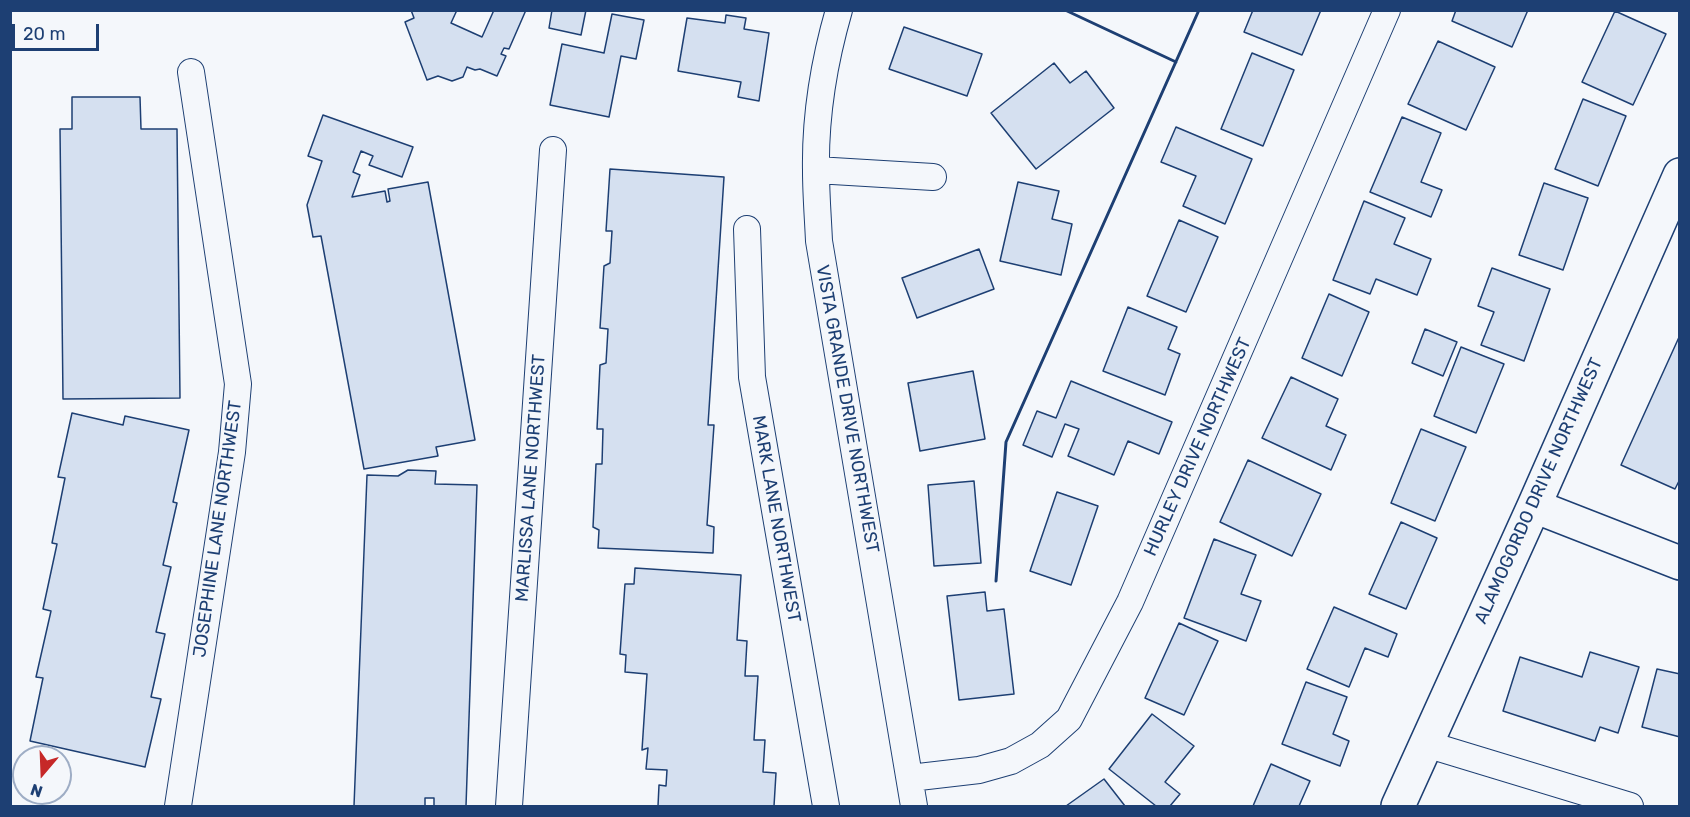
<!DOCTYPE html>
<style>
body{margin:0}
#map{position:relative;width:1690px;height:817px;overflow:hidden;background:#f4f7fb;font-family:Rubik,sans-serif}
canvas{display:block}
.frame{position:absolute;inset:0;border:12px solid #1d3f73;pointer-events:none}
.north{position:absolute;left:12px;top:745px;width:60px;height:60px;box-sizing:border-box;background:#f4f7fb;border:2px solid #9eadc5;border-radius:50%;rotate:199deg;font-size:16px;font-weight:700;line-height:24px;text-align:center;color:#1d3f73}
.north::after{content:'';display:block;margin:auto;width:21px;height:27px;background:#c62828;clip-path:polygon(50% 0,100% 100%,50% 72%,0 100%)}
.scale{position:absolute;left:12px;top:24px;width:87px;height:27px;box-sizing:border-box;border:3px solid #1d3f73;border-top:0;padding-left:8px;font-size:18px;line-height:21px;white-space:nowrap;color:#1d3f73;-webkit-text-stroke:4px #f4f7fb;paint-order:stroke}
</style>
<div id="map">
<canvas width="1690" height="817"></canvas>
<div class="frame"></div>
<div class="north">N</div>
<div class="scale">20 m</div>
</div>
<script>
const c = document.querySelector('canvas').getContext('2d');
c.lineJoin = 'round';
function fill(path, color) {
  c.fillStyle = color;
  c.fill(path, 'evenodd');
}
function stroke(path, color, width, dash) {
  c.strokeStyle = color;
  c.lineWidth = width;
  c.lineCap = dash ? 'butt' : 'round';
  c.setLineDash(dash || []);
  c.stroke(path);
}
function label(font, color, halo, rows, align = 'center') {
  c.font = font + ' Rubik,sans-serif';
  c.lineWidth = 4.5;
  c.setLineDash([]);
  c.textBaseline = 'middle';
  c.strokeStyle = halo;
  c.fillStyle = color;
  for (const [text, x, y, turn = 0] of rows) {
    c.save();
    c.translate(x, y);
    c.rotate((+turn || 0) * Math.PI / 180);
    c.textAlign = isNaN(turn) ? turn : align;
    if (halo) c.strokeText(text, 0, 0);
    c.fillText(text, 0, 0);
    c.restore();
  }
}
const building = new Path2D(`
 M411 10H457L451 23 482 37 494 10H526L509 49 504 48 501 54 506 56 497 76 480 69 475 70 467 67 463 77 452 81 438 76 427 80 405 22 414 18Z
 M552 10H586L581 35 549 28Z
 M1253 10H1321L1302 55 1244 32Z
 M1456 10H1528L1512 47 1452 21Z
 M1615 11 1666 34 1633 105 1582 82Z
 M612 14 644 20 636 59 621 56 609 117 550 105 562 44 604 53Z
 M726 15 746 18 744 29 769 33 759 101 738 97 741 82 678 71 687 18 725 23Z
 M904 27 982 54 967 96 889 69Z
 M1438 41 1495 67 1466 130 1408 104Z
 M1252 53 1294 70 1263 146 1221 129Z
 M1054 63 1070 83 1086 71 1114 108 1036 169 991 113Z
 M72 97H140L141 129H177L180 398 63 399 60 129H72Z
 M1583 99 1626 116 1598 186 1555 169Z
 M323 115 413 147 402 177 369 165 373 156 361 151 353 172 360 175 352 197 385 191 387 202 390 201 388 189 428 182 475 440 436 447 438 456 364 469 321 236 313 237 307 205 322 161 308 156Z
 M1402 117 1441 133 1421 182 1442 190 1431 217 1370 192Z
 M1176 127 1252 159 1225 224 1183 206 1196 176 1161 162Z
 M610 169 724 177 708 425H714L707 525 714 527 713 553 598 548 599 530 593 527 596 464H602L603 429H597L600 365 606 363 608 329 600 328 604 266 610 263 612 231H606Z
 M1018 182 1059 191 1052 219 1072 224 1061 275 1000 261Z
 M1544 183 1588 198 1563 270 1519 255Z
 M1364 201 1405 218 1394 244 1431 259 1417 295 1376 279 1370 294 1333 280Z
 M1179 220 1218 237 1186 312 1147 296Z
 M979 249 994 289 917 318 902 278Z
 M1492 268 1550 289 1524 361 1481 345 1494 312 1478 306Z
 M1329 294 1369 312 1342 376 1302 358Z
 M1128 307 1177 327 1168 349 1180 354 1165 395 1103 371Z
 M1425 329 1457 342 1443 376 1412 363Z
 M1680 335V479L1675 489 1621 465Z
 M1461 347 1504 364 1476 433 1434 416Z
 M973 371 985 439 920 451 908 383Z
 M1291 377 1338 399 1326 426 1346 435 1331 470 1262 438Z
 M1071 381 1172 422 1159 454 1128 441 1114 475 1068 456 1079 429 1065 424 1052 457 1023 445 1037 411 1056 418Z
 M72 413 123 425 125 416 189 430 173 502 177 503 163 565 171 567 156 632 165 634 151 697 161 699 145 767 30 741 43 678 36 677 51 611 43 609 57 544 52 543 65 478 58 477Z
 M1421 429 1466 447 1435 521 1391 503Z
 M1248 460 1321 494 1292 556 1220 522Z
 M408 470 436 471 435 484 477 485 466 806H434V798H425V806H354L367 475 398 476Z
 M974 481 981 563 934 566 928 485Z
 M1057 492 1098 506 1071 585 1030 571Z
 M1401 522 1437 538 1406 609 1369 594Z
 M1214 539 1256 555 1241 594 1261 601 1246 641 1184 618Z
 M635 568 741 575 737 640 747 641 745 676H758L754 740H765L763 772 776 773 774 806H658L659 785 666 786 667 770 646 769 648 748 642 750 647 674 625 672 626 655 620 654 625 584H634Z
 M985 592 987 611 1004 609 1014 694 959 700 947 596Z
 M1334 607 1397 634 1388 657 1365 648 1349 687 1307 669Z
 M1179 623 1218 641 1184 715 1145 698Z
 M1590 652 1639 667 1618 733 1600 727 1595 741 1503 711 1520 657 1582 677Z
 M1657 669 1680 674V737L1642 727Z
 M1306 682 1347 697 1333 734 1349 741 1340 766 1282 744Z
 M1152 714 1194 746 1165 782 1180 794 1170 806H1156L1109 769Z
 M1271 764 1310 781 1299 806H1253Z
 M1104 779 1125 806H1066Z`);
fill(building, '#d5e0f0');
stroke(building, '#1d3f73', 1.5);
const minor = new Path2D(`
 M839 10C824 62 815 118 816 171 816 195 818 218 819 241L914 806
 M816 170 933 177
 M747 229 752 377 826 806
 M1426 744 1630 806
 M910 778 979 770 1011 761 1040 745 1069 719 1130 602 1387 10
 M178 806 232 452 238 384 191 72
 M509 806 553 150`);
const tertiary = new Path2D(`
 M1534 506 1680 563
 M1398 806 1534 506 1680 175`);
stroke(minor, '#1d3f73', 28);
stroke(tertiary, '#1d3f73', 36);
stroke(minor, '#f4f7fb', 26);
stroke(tertiary, '#f4f7fb', 33);
stroke(new Path2D(`
 M1065 10 1176 62
 M996 581 1006 442 1199 10`), '#1d3f73', 3);
label('18px', '#1d3f73', '#f4f7fb', [
 ["VISTA GRANDE DRIVE NORTHWEST",847,409,80],
 ["HURLEY DRIVE NORTHWEST",1198,447,-66],
 ["MARLISSA LANE NORTHWEST",531,478,-86],
 ["ALAMOGORDO DRIVE NORTHWEST",1539,491,-66],
 ["MARK LANE NORTHWEST",776,519,80],
 ["JOSEPHINE LANE NORTHWEST",218,529,-82]
]);
</script>
